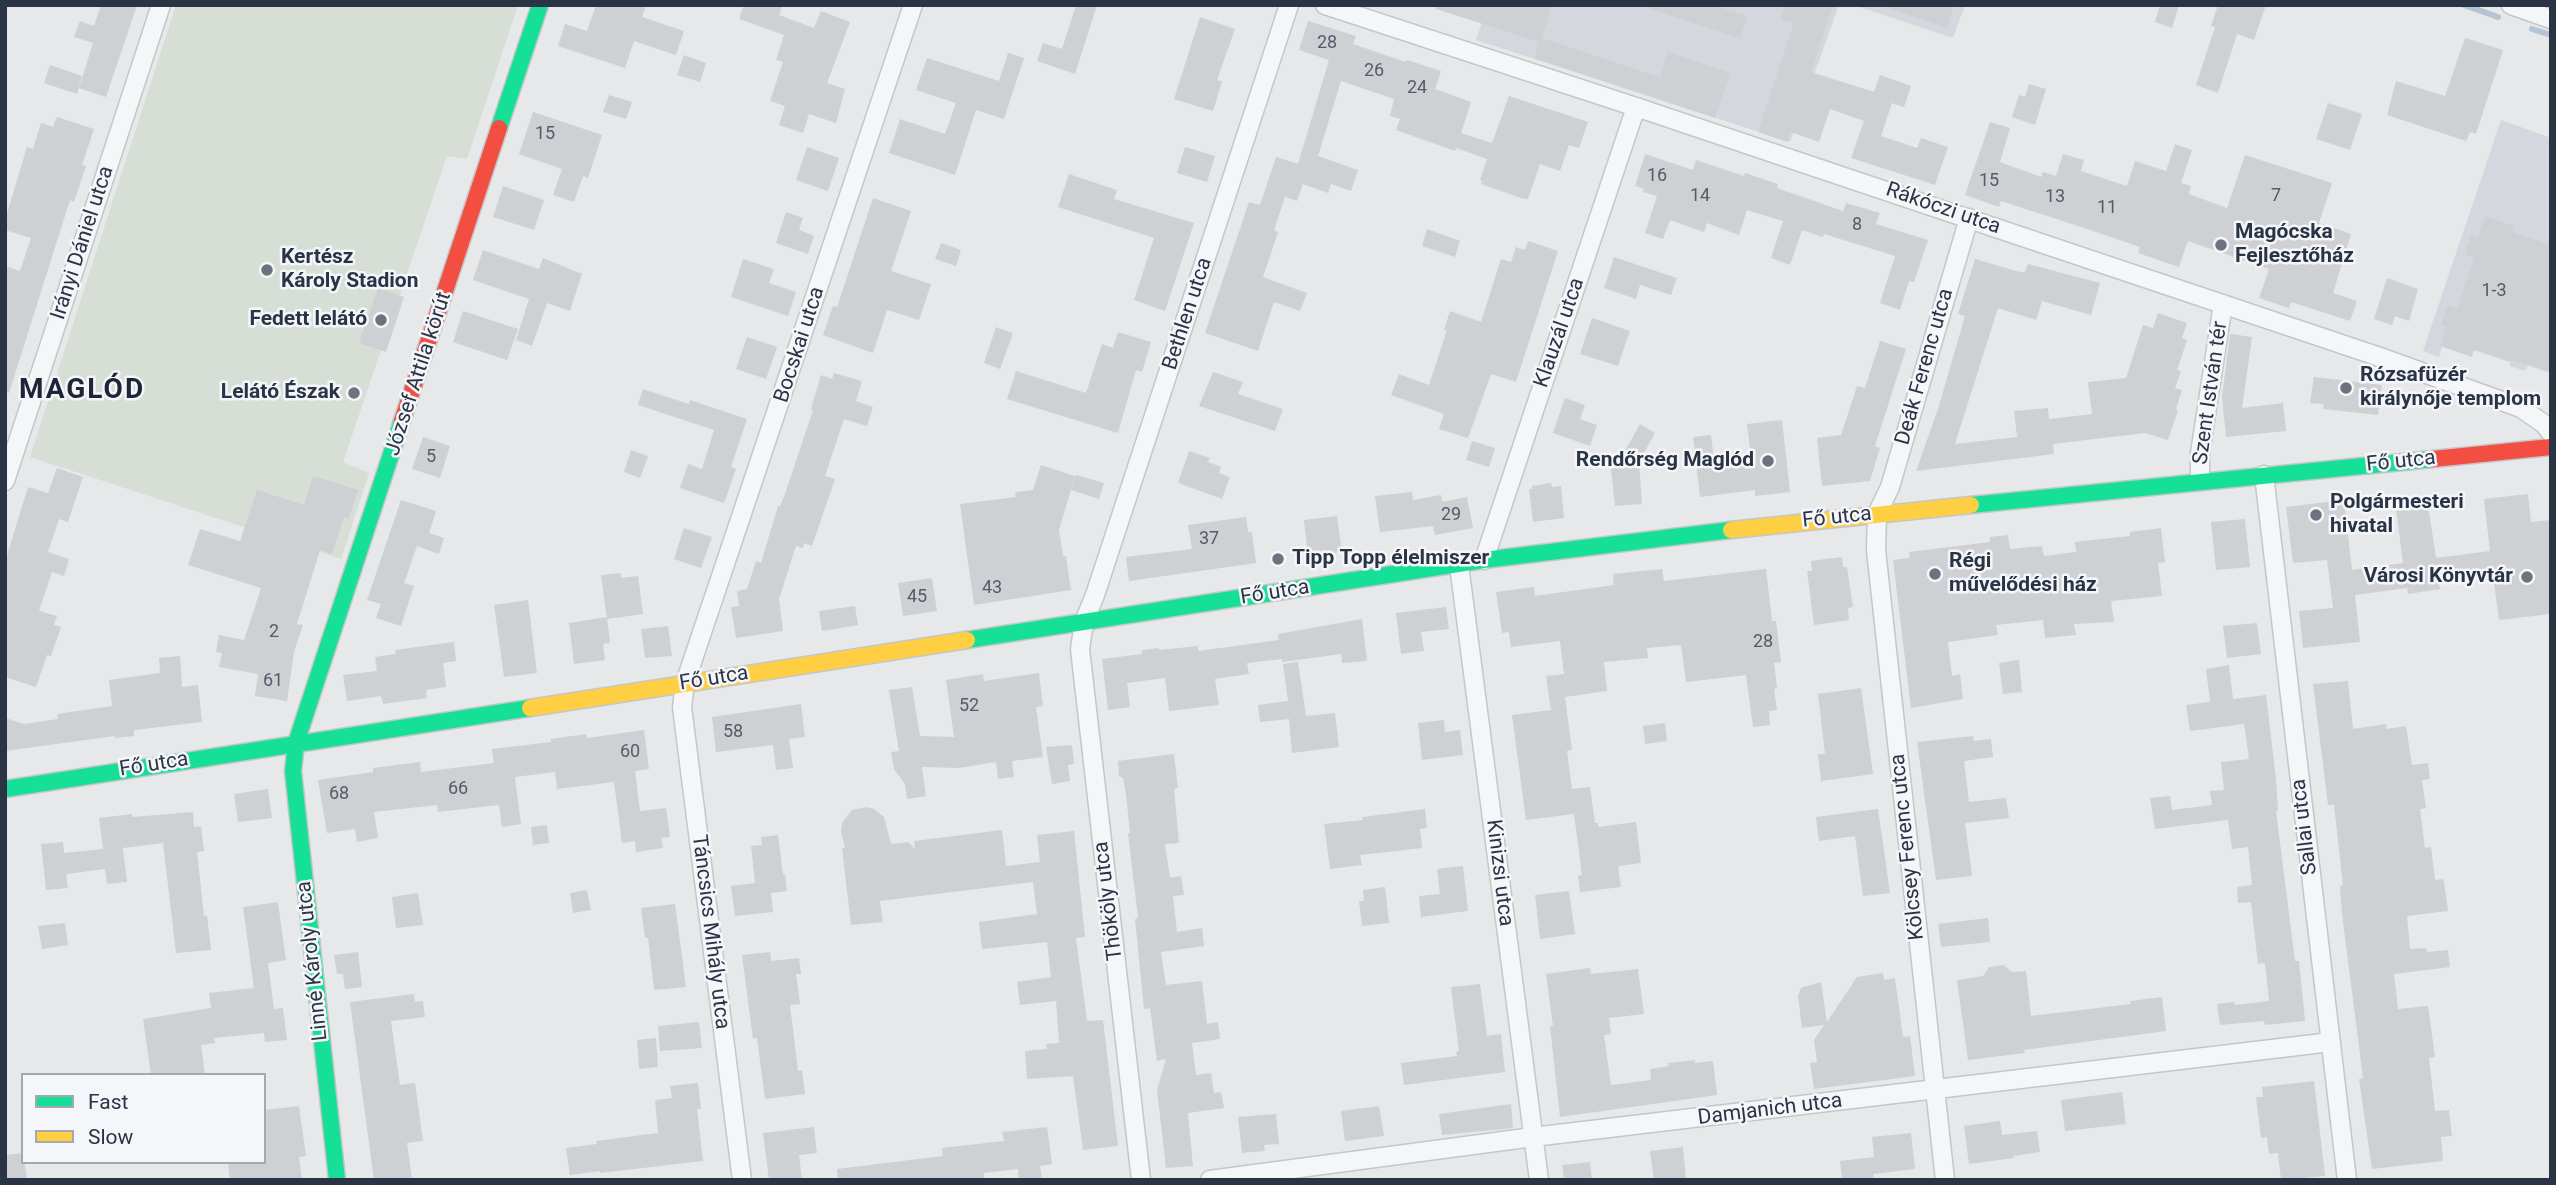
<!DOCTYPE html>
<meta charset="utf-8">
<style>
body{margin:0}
#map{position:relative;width:2556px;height:1185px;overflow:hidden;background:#e6e8ea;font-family:Roboto,sans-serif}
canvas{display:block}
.frame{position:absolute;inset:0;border:7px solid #2b3445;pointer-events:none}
.legend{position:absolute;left:21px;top:1073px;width:245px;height:91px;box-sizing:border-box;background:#f4f6f9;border:2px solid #a4a8b1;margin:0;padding:9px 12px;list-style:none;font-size:21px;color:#2b3445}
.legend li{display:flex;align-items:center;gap:14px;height:35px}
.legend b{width:35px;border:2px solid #a4a8b1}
</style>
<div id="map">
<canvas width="2556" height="1185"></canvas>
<div class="frame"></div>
<ul class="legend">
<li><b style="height:9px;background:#16e098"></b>Fast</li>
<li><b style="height:9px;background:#ffcf43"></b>Slow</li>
</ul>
</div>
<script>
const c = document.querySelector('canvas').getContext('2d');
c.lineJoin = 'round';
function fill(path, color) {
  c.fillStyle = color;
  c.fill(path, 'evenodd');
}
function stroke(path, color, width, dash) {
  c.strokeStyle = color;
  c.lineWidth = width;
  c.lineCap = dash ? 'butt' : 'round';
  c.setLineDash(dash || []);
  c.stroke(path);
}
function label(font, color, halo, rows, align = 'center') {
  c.font = font + ' Roboto,sans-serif';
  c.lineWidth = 5;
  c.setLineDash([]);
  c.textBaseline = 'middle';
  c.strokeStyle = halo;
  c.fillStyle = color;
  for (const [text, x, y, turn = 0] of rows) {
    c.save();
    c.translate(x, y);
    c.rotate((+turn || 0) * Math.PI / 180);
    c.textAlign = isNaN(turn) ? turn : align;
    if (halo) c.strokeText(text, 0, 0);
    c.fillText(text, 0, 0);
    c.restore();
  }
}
fill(new Path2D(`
 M1488 5H1839L1790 142 1476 40Z
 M1854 5H1965L1953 38Z
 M2501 120 2551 138V373L2528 365 2525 371 2510 366V362L2480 352 2484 339 2442 347 2439 357 2423 351Z`), '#d4d7dd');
fill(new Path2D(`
 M176 5H518L467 159 447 156 343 462 369 473 341 559 30 457Z`), '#d6ded6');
stroke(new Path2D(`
 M2464 5 2498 17
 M2532 29 2551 35`), '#b4c4d5', 6);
fill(new Path2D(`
 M101 5H137L106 97 79 88 93 43 74 37 80 21 94 26Z
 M596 5H646L642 17 684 31 676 55 634 41 625 68 558 46 565 24 587 31Z
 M744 5H783L779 15 814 28 821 11 850 22 827 83 845 89 836 123 809 114 803 133 779 125 785 106 770 101 783 62 776 60 784 35 739 19Z
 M1076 5H1097L1075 74 1037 61 1043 43 1062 49Z
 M1436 5H1552L1542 38 1660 77 1668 52 1730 73 1715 118 1534 58 1539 42 1436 9Z
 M1650 5H1712L1747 16 1740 38 1650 9Z
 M1786 5H1833L1811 72 1874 92 1880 75 1911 86 1904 107 1892 103 1881 136 1917 148 1921 138 1948 147 1935 185 1851 158 1864 121 1830 109 1819 142 1791 132 1787 142 1758 132 1794 23 1781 19Z
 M1890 5H1954L1947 28 1889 8Z
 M2160 5H2179L2172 28 2155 22Z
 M2218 5H2266L2254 40 2237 34 2218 93 2196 85 2215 27 2211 26Z
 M1200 17 1235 29 1217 80 1222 82 1213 111 1174 99Z
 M1308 21 1356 36 1353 44 1406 62 1407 60 1441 71 1435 89 1471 102 1461 133 1492 143 1509 96 1588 122 1579 148 1569 145 1560 171 1540 164 1528 199 1521 198 1481 184 1482 181 1480 180 1487 159 1456 148 1455 151 1396 130 1400 119 1390 116 1394 99 1341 81 1318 156 1358 170 1351 191 1331 184 1328 193 1303 184 1297 201 1285 197 1274 230 1278 232 1263 277 1307 293 1300 311 1274 302 1258 351 1205 333 1249 202 1260 205 1276 157 1298 164 1329 60 1299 50Z
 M2465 38 2503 50 2476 134 2470 132 2466 141 2387 115 2396 81 2445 96Z
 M1008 53 1024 58 1004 119 976 110 955 175 889 153 900 119 945 134 956 103 916 90 927 58 999 81Z
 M684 55 706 63 700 82 677 75Z
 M50 65 82 76 77 94 44 83Z
 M2029 84 2046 89 2035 125 2012 117 2019 95 2025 97Z
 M609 95 632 102 626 119 603 112Z
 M2328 103 2362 114 2350 150 2316 139Z
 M533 112 602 135 588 178 583 176 574 202 553 195 562 169 519 154Z
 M57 117 94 129 82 165 86 166 74 202 70 200 9 393 5 392V266L20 271 31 238 5 230V220L27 147 33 149 41 123 53 127Z
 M1990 122 2010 128 2000 162 2041 177 2043 172 2056 176 2063 154 2084 160 2081 171 2127 186 2135 161 2166 171 2175 144 2192 150 2181 183 2191 186 2189 194 2227 208 2245 155 2332 183 2319 223 2351 234 2333 293 2357 301 2350 321 2291 302 2289 308 2259 298 2269 269 2188 241 2179 267 2138 253 2140 247 2081 227 2001 201 1999 207 1965 195Z
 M807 147 839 158 828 191 796 180Z
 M1185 147 1215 156 1207 182 1177 173Z
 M1645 154 1693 170 1696 160 1744 176 1745 173 1778 184 1777 188 1843 211 1846 203 1880 213 1876 224 1928 240 1914 282 1909 281 1900 310 1880 303 1895 256 1824 234 1823 237 1802 230 1790 265 1771 258 1783 221 1747 210 1739 235 1707 223 1704 232 1670 220 1663 239 1645 233 1657 196 1643 192 1644 189 1635 186Z
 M1069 174 1117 190 1114 199 1194 223 1165 311 1134 300 1154 238 1058 207Z
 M503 186 544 200 534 230 493 217Z
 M873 198 911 211 891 271 931 284 919 320 887 310 873 353 823 335 833 306 837 307Z
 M786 212 803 218 799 230 814 236 808 254 776 243Z
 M2485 216 2514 226 2512 232 2551 245V373L2512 360 2511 362 2474 350 2472 357 2440 346 2446 326 2441 325 2448 305 2457 308 2474 257 2465 254 2471 235 2478 237Z
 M1427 229 1460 241 1455 257 1422 246Z
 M1528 241 1558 251 1516 382 1491 374 1468 438 1439 429 1444 414 1391 395 1399 374 1429 385 1447 330H1444L1450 311 1481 322 1501 259 1511 262 1516 247 1525 250Z
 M941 243 961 250 956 266 935 259Z
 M483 250 539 269 543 258 582 274 570 311 547 303 532 346 516 340 529 299 473 280Z
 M1614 257 1677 278 1671 295 1640 285 1636 299 1604 288Z
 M743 259 774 269 769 283 796 292 788 316 731 297Z
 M1975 259 2020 272H2025L2028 264 2100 283 2091 315 2042 301 2036 320 1998 308 1955 444 2017 437 2014 411 2048 408 2049 419 2092 414 2088 382 2126 378 2143 325 2153 328 2158 313 2187 323 2182 338 2187 340 2177 370 2181 371 2175 388 2182 390 2176 409 2178 410 2168 440 2145 433 2053 444 2054 454 1916 471 1938 409 1965 316 1958 314Z
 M2387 278 2418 289 2409 321 2395 316 2392 325 2374 319Z
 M378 288 404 297 386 352 359 343Z
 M463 311 518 329 507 360 453 342Z
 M1592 318 1630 331 1618 366 1580 354Z
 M996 327 1013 333 1000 369 984 363Z
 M1118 332 1151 342 1142 372 1136 370 1118 433 1007 399 1016 371 1086 393 1102 344 1113 348Z
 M2230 334 2252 337 2242 408 2283 403 2286 431 2226 437 2222 397Z
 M747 337 777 347 766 379 736 369Z
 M1880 341 1906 349 1875 446 1880 448 1870 481 1822 486 1817 438 1841 435 1857 386 1865 388Z
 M1213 372 1243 382 1238 394 1283 409 1275 431 1199 406Z
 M834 373 862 381 856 401 873 407 867 426 844 419 825 476 835 479 812 546 804 543 803 548 796 546 779 599 783 631 736 638 731 607 739 606 737 591 747 589 756 561 761 563 778 506H780L785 494 813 410 811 409 821 375 832 379Z
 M2314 377 2382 385 2378 415 2323 409 2324 404 2310 403Z
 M643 389 689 404 690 400 747 419 731 467 736 469 724 503 680 488 688 464 702 469 714 430 638 405Z
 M1565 398 1585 405 1580 419 1597 425 1590 446 1553 433Z
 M1782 420 1790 492 1755 496V490L1700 497 1693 437 1711 435 1714 460 1751 456 1747 424Z
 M1640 424 1655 433 1639 462 1642 504 1615 506 1611 469 1615 468 1619 462 1634 460 1622 456Z
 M423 437 450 446 440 478 412 469Z
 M1472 441 1495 448 1489 467 1466 460Z
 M631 450 648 456 640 478 624 472Z
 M1189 451 1210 458 1208 462 1221 467 1219 473 1230 477 1222 499 1178 483Z
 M1041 465 1075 476 1059 530 1063 556H1066L1071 590 974 605 960 504 1016 497 1015 492 1033 490Z
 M57 468 83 477 68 522 59 519 48 552 69 559 64 576 52 572 39 611 57 616 54 625 61 627 51 656 47 655 36 687 5 677V562L28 487 48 493Z
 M1076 475 1104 483 1099 499 1071 490Z
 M313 476 358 490 349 518 344 517 332 554 320 550 297 624 303 625 294 652 287 701 255 696 258 674 219 667 222 653 216 652 219 635 244 640 261 588 188 565 200 529 240 541 257 490 304 505Z
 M1551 483 1552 487 1561 486 1564 518 1533 522 1529 489H1532V486Z
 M1412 492 1413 500 1441 495 1442 502 1467 497 1473 528 1435 535 1433 526 1380 532 1375 496Z
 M2528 494 2531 522 2551 520V614L2499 620 2493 576 2439 583 2440 589 2408 594 2407 588 2355 595 2360 642 2303 648 2299 611 2333 608 2327 560 2293 563 2286 507 2344 500 2352 570 2403 563 2396 509 2428 505 2436 558 2490 551 2484 499Z
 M401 500 436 511 429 533 444 538 439 554 417 546 404 583 414 586 401 626 376 618 381 604 367 600Z
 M1337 516 1342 552 1308 556 1304 520Z
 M1246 517 1248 532H1252L1256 563 1129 581 1126 557 1192 549 1188 525Z
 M2245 519 2250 567 2216 570 2211 522Z
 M684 528 712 537 701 568 674 559Z
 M2161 528 2165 562 2158 563 2162 596 2111 601 2114 622 2074 624 2076 635 2045 638 2043 620 1996 625 1998 635 1948 642 1952 676 1960 674 1963 699 1911 708 1893 560 1910 558 1909 552 1990 542V537L2008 535 2010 549 2042 546 2044 556 2076 552 2075 542 2130 536V532Z
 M1842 557 1843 567H1847L1853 607 1848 608 1849 620 1814 625 1807 571H1812L1811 561Z
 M1662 569 1664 581 1766 569 1772 621H1776L1781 662 1774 663 1777 688 1774 689 1777 710 1769 711 1770 725 1753 727 1746 675 1686 682 1681 645 1647 648 1648 658 1604 662 1607 691 1565 697 1572 750 1567 751 1572 789 1590 787 1595 823H1598V827L1636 822 1641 863 1618 866 1621 887 1580 892 1578 876 1582 875 1574 814 1526 820 1512 715 1551 710 1546 676 1564 674 1560 641 1511 647 1509 632 1502 633 1496 592 1534 587 1535 596 1614 585 1613 574Z
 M621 573V578L638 576 643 614 607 619 601 575Z
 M932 578 937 611 903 616 898 583Z
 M528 600 537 673 504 677 494 605Z
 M855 606 858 625 822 631 819 611Z
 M1446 607 1449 629 1421 632 1424 651 1401 654 1396 613Z
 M607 617 610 643 603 644 605 660 574 664 569 623Z
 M1362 619 1367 661 1342 663 1341 654 1282 662V659L1247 663 1249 674 1215 679 1219 705 1169 711 1165 678 1127 683 1130 707 1108 710 1102 659 1142 654V650L1159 648V650L1198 646V651L1279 640 1278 634Z
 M2257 623 2261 654 2227 658 2223 626Z
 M668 626 672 656 645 658 641 629Z
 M454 642 456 661 443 663 446 687 426 690 427 698 383 704 381 696 347 701 343 675 377 671 375 657 396 654 395 650Z
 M180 656 182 687 198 685 202 722 134 730V736L115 738V736L5 751V718L24 724 58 719 57 714 112 706 109 680 160 673 159 658Z
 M2019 660 2022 692 2003 694 1999 663Z
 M1298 662 1306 716 1335 713 1339 747 1292 753 1289 719 1260 722 1258 705 1288 701 1283 664Z
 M2229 665 2233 699 2266 695 2276 779 2278 811H2276L2295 961H2299L2305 1021 2265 1025 2264 1021 2220 1025 2217 1004 2234 1002 2235 1005 2269 1001 2265 963 2258 964 2251 902 2238 903 2237 887 2252 885 2248 847 2232 849 2228 820 2155 829 2150 798 2170 796 2172 810 2212 805 2210 791 2224 790 2221 762 2249 759 2244 724 2190 731 2186 705 2210 702 2206 669Z
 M1039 673 1043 706 1036 707 1043 757 1012 761 1014 777 998 779 996 762 959 768 922 767 926 796 907 799 905 784 894 769 891 752 899 751 889 690 912 687 920 736 954 737 946 680 983 674 984 681Z
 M2348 681 2353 729 2386 724 2387 729 2406 726 2412 765 2428 763 2430 779 2422 780 2426 808 2420 809 2425 848 2431 847 2435 880 2442 879 2444 882 2448 911 2407 916 2410 949 2426 948 2427 952 2448 950 2450 967 2394 974 2398 1009 2428 1006 2435 1057 2429 1058 2435 1111 2449 1110 2452 1136 2441 1137 2443 1161 2372 1169 2359 1079 2363 1078 2342 914 2340 886 2343 885 2334 805H2328L2313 684Z
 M1861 688 1873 774 1821 781 1818 754H1825L1818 694Z
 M801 704 805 737 789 739 793 768 776 770 773 745 716 752 712 717Z
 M1444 720 1445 732 1460 730 1463 755 1422 760 1418 723Z
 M1665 723 1667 741 1645 744 1643 726Z
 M644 730 649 769 635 771 640 811 666 808 670 837 661 838 663 848 636 852 635 841 622 843 614 782 557 789 555 772 515 777 521 824 502 827 499 805 438 812 437 805 374 812 378 838 357 842 355 829 327 833 318 780 373 772V768L420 762 421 772 494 763 492 749 551 742V739L586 734 587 738Z
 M1973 736 1974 741 1991 739 1993 757 1964 761 1969 802 2006 798 2009 818 1965 823 1972 876 1936 880 1917 742Z
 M1072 745 1074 764 1068 765 1070 781 1052 784 1046 747Z
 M1174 754 1178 788 1174 789 1179 843 1165 844 1170 878 1181 876 1184 895 1173 896 1177 932 1202 928 1204 946 1161 952 1166 985 1202 981 1207 1024 1218 1022 1220 1039 1192 1043 1196 1075 1211 1073 1214 1093 1221 1092 1224 1108 1188 1113 1193 1166 1166 1168 1157 1090 1166 1059 1157 1061 1150 1008 1144 1009 1135 919 1138 918 1128 833H1130L1126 794 1123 778 1119 776 1118 761Z
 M268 789 272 818 238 822 234 794Z
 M867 807 874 809 884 817 891 844 908 842 915 849 914 841 1002 830 1006 866 1040 862 1037 835 1074 831 1085 937 1076 938 1087 1021 1103 1020 1118 1146 1083 1150 1073 1076 1027 1079 1025 1051 1047 1049 1046 1044 1059 1043 1056 1001 1020 1005 1017 982 1051 977 1047 942 982 949 979 922 1037 914 1033 882 880 901 883 922 851 925 842 848H845L841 832 842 823 852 810Z
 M1425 809 1427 828 1420 829 1422 848 1360 855 1362 865 1330 869 1324 824 1363 820 1362 817Z
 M1878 809 1890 893 1863 896 1855 836 1819 841 1816 817Z
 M193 812 194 827 201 826 204 851 197 852 204 916 207 915 211 950 176 953 163 843 123 848 127 882 107 884 105 869 66 874 68 888 46 890 41 844 63 842 64 853 103 849 99 818 132 814V817Z
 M547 825 549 843 533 845 531 827Z
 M778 835 783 875 785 874 787 891 771 893 773 912 735 916 731 886 755 883 751 846 762 845 761 837Z
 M1463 866 1468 911 1421 917 1419 896 1440 894 1437 869Z
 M1385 887 1389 923 1362 926 1359 901H1364L1363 890Z
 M587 890 591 910 573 913 570 893Z
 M1569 891 1575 934 1540 939 1535 895Z
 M418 893 423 925 396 928 392 897Z
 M278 902 286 960 268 963 274 1009 283 1008 287 1040 265 1042 264 1033 214 1038 215 1043 201 1045 205 1075H151L143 1019 211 1008 209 993 254 988 243 907Z
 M675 904 686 987 654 990 648 938H645L641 908Z
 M1988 918 1990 942 1941 947 1938 924Z
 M65 923 68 945 42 949 38 926Z
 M358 952 362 987 345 989 343 974H337L334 955Z
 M770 952 771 961 799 958 801 974H796L800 1004 790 1005 798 1071 802 1070 805 1094 765 1099 757 1038 753 1039 742 955Z
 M2004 965 2012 972 2026 971 2031 1016 2131 1004 2130 1001 2162 997 2166 1031 2024 1050 2025 1053 1968 1060 1957 980 1983 976 1989 967Z
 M1590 968 1591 974 1638 969 1644 1014 1609 1018 1611 1034 1604 1035 1611 1085 1651 1080 1650 1069 1669 1066 1668 1063 1695 1060V1063L1713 1061 1717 1095 1560 1117 1550 1026H1553L1546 974Z
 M1883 973 1884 980 1895 978 1903 1037 1910 1036 1915 1076 1814 1089 1810 1063 1817 1062 1814 1040 1824 1025 1802 1028 1798 996 1801 988 1821 982 1827 1022 1857 977Z
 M1480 984 1487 1036 1501 1034 1505 1072 1404 1085 1401 1063 1457 1056 1456 1052 1459 1051 1451 987Z
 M414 994 415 1002 423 1001 425 1017 391 1021 400 1085 415 1083 423 1141 407 1143 412 1180H374L350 1002Z
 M699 1022 702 1048 660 1051 658 1026Z
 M656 1038 658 1067 639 1069 637 1040Z
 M2314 1081 2325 1176 2281 1180 2278 1153 2269 1154 2267 1137 2261 1138 2256 1097H2263L2262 1087Z
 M698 1083 701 1109H697L703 1161 600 1173V1171L570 1175 566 1148 597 1144 596 1141 658 1133 655 1100 672 1098 670 1086Z
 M2122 1092 2126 1124 2065 1131 2061 1100Z
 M1511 1104 1513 1128 1442 1135 1439 1114Z
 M299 1106 306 1156 299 1157 302 1180H230L228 1162H264V1110Z
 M1379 1106 1384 1136 1345 1141 1341 1111Z
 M1276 1114 1279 1144 1264 1145 1265 1151 1242 1153 1238 1117Z
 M2000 1121 2002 1135 2037 1131 2040 1152 2013 1156 2014 1158 1969 1164 1964 1126Z
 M814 1127 817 1153 799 1155 802 1180H769L763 1133Z
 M1047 1127 1052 1164 1040 1166 1042 1180H1019L1018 1169 984 1173V1178L971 1180H838L837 1169 943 1156 942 1148 1004 1141 1002 1132Z
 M1911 1133 1915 1169 1873 1174 1874 1180H1842L1840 1161 1874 1157 1872 1137Z
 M1683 1147 1686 1180H1654L1650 1151Z
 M23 1153 27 1180H5V1155Z
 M1590 1162 1592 1180H1564L1562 1165Z`), '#ced0d3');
const street = new Path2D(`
 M1325 5 1636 107 2377 356 2521 408 2544 424 2551 433
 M2511 5 2551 19
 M2264 475 2347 1180
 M5 481 161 5
 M2200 481V453L2223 304
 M1484 560 1636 107
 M1459 565 1539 1180
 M742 1180 682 707 685 683 913 5
 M1141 1180 1080 649 1084 622 1095 595 1289 5
 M1210 1180 1533 1137 2331 1042
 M1945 1180 1876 550 1877 514 1890 487 1969 218`);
const fast = new Path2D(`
 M499 128 540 5
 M1971 505 2433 459
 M967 640 1484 560 1731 530
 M5 789 530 708
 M337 1180 293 771 296 743 402 421`);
const slow = new Path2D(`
 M1731 530 1971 505
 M530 708 967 640`);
const jam = new Path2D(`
 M402 421 499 128
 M2433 459 2551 447`);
stroke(street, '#c4c6c8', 21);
stroke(fast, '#c4c6c8', 19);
stroke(slow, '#c4c6c8', 19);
stroke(jam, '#c4c6c8', 19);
stroke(street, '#f5f6f7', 18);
stroke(fast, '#16e098', 16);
stroke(slow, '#ffcf43', 16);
stroke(jam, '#f24e42', 16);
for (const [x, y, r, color] of [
 [2221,245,7,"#6c737f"],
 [267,270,7,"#6c737f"],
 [381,320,7,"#6c737f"],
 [2346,388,7,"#6c737f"],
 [354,393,7,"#6c737f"],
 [1768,461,7,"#6c737f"],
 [2316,515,7,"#6c737f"],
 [1278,559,7,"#6c737f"],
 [1935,574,7,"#6c737f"],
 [2527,577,7,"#6c737f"]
]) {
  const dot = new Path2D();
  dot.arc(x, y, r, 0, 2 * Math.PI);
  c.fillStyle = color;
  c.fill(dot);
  stroke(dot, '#f4f6f9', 2.5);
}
label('18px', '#545c69', null, [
 ["28",1327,43],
 ["26",1374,71],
 ["24",1417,88],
 ["15",545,134],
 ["16",1657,176],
 ["15",1989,181],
 ["14",1700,196],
 ["7",2276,196],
 ["13",2055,197],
 ["11",2107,208],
 ["8",1857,225],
 ["1-3",2494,291],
 ["5",431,457],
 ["29",1451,515],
 ["37",1209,539],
 ["43",992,588],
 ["45",917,597],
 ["2",274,632],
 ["28",1763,642],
 ["61",273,681],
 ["52",969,706],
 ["58",733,732],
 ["60",630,752],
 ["66",458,789],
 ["68",339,794]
]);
label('21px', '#2b3445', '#f4f6f9', [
 ["Rákóczi utca",1943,209,19],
 ["Irányi Dániel utca",83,243,-72],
 ["Bethlen utca",1188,314,-72],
 ["Klauzál utca",1560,333,-71],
 ["Bocskai utca",800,345,-72],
 ["Deák Ferenc utca",1925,367,-74],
 ["József Attila körút",419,374,-72],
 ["Szent István tér",2211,393,-82],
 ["Fő utca",2401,462,-6],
 ["Fő utca",1837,518,-6],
 ["Fő utca",1275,593,-9],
 ["Fő utca",714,679,-9],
 ["Fő utca",154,765,-9],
 ["Sallai utca",2305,827,-97],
 ["Kölcsey Ferenc utca",1908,847,-96],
 ["Kinizsi utca",1499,873,83],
 ["Thököly utca",1109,901,-97],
 ["Táncsics Mihály utca",710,932,83],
 ["Linné Károly utca",313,961,-96],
 ["Damjanich utca",1770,1110,-7]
]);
label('bold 21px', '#2b3445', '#f4f6f9', [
 ["Magócska",2235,233],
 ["Fejlesztőház",2235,257],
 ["Kertész",281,258],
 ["Károly Stadion",281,282],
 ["Fedett lelátó",367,320,"right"],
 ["Rózsafüzér",2360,376],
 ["királynője templom",2360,400],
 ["Lelátó Észak",340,393,"right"],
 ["Rendőrség Maglód",1754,461,"right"],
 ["Polgármesteri",2330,503],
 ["hivatal",2330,527],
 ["Tipp Topp élelmiszer",1292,559],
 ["Régi",1949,562],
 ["művelődési ház",1949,586],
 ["Városi Könyvtár",2513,577,"right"]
], 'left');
c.letterSpacing = '2px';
label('bold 28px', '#1d2536', '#f4f6f9', [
 ["MAGLÓD",82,391]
]);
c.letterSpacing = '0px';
</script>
